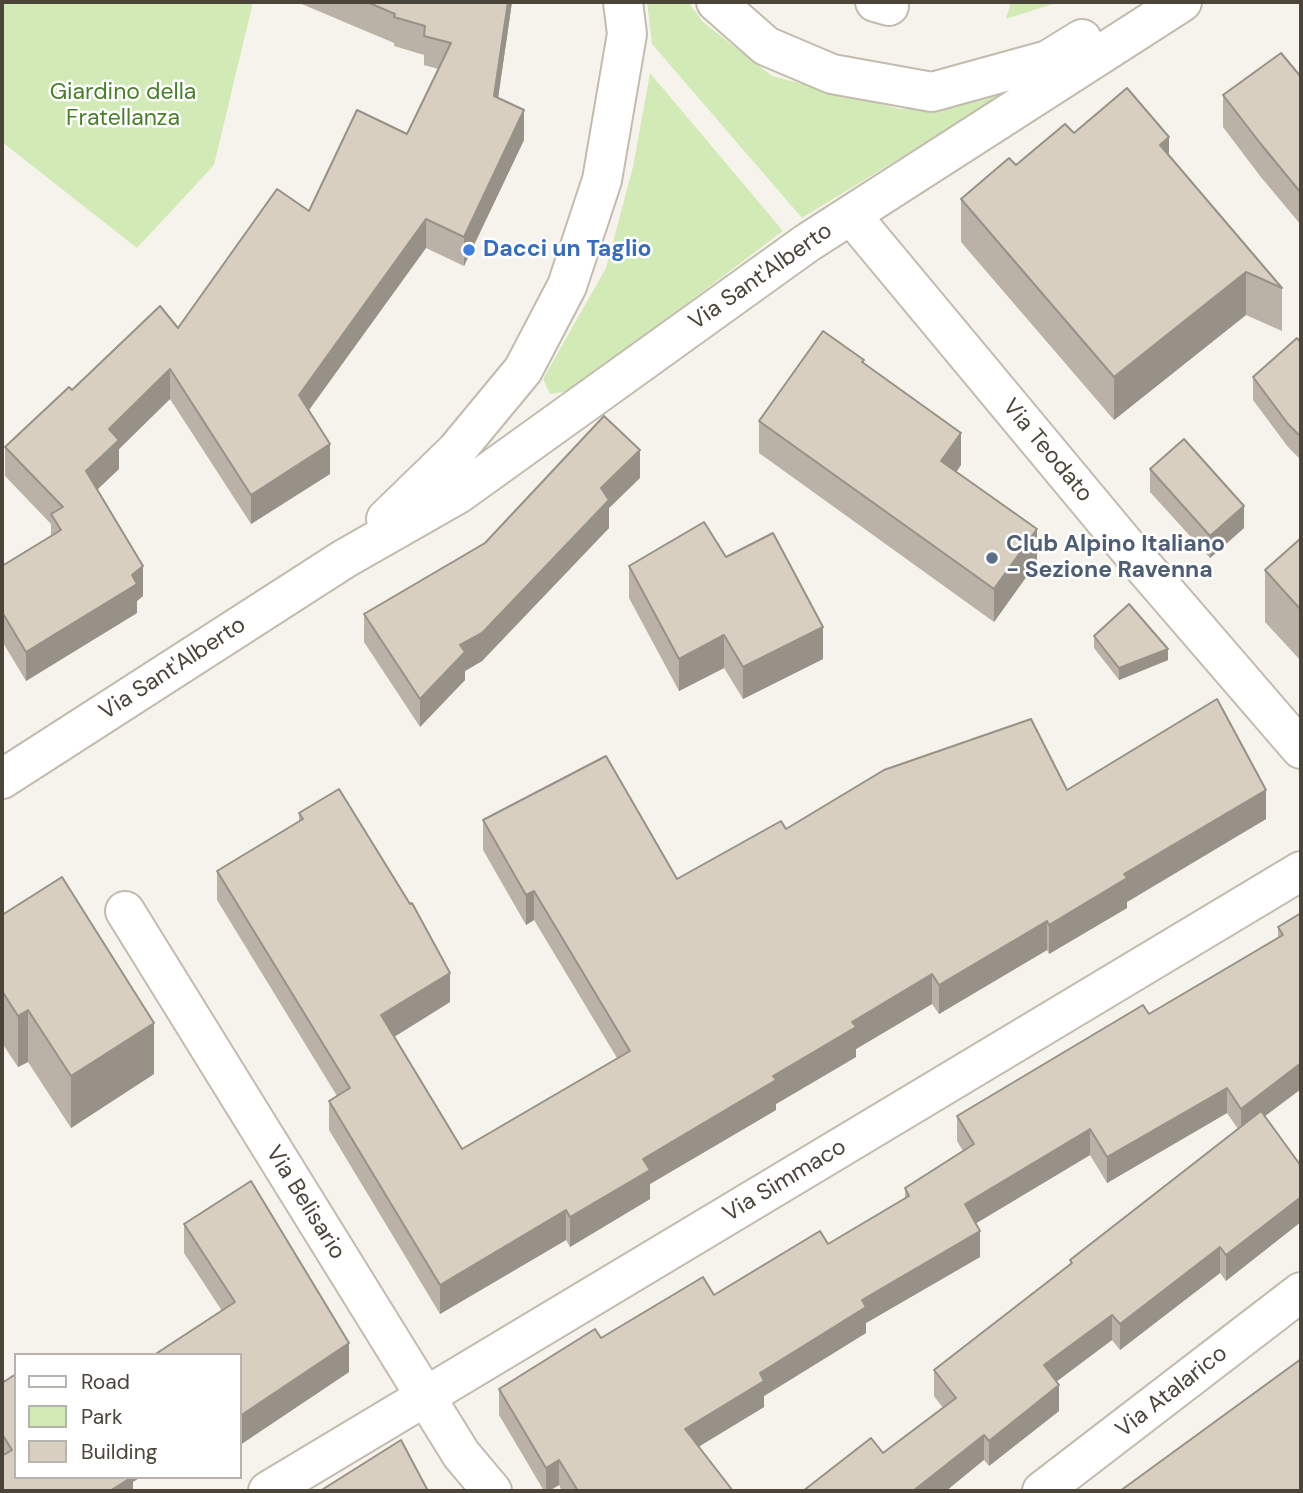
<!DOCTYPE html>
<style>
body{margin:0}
#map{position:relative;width:1303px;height:1493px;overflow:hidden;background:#f6f3ec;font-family:"DM Sans",sans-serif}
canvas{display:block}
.frame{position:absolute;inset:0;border:4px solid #4b4439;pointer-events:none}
.legend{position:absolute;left:14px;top:1353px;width:228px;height:126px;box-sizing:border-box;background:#fff;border:2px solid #b7b4b0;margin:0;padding:9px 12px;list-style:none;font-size:21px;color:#4b4439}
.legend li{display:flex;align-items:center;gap:14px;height:35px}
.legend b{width:35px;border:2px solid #b7b4b0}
</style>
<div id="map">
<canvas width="1303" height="1493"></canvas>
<div class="frame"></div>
<ul class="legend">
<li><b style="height:9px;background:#fff"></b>Road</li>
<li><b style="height:19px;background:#d2eab5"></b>Park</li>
<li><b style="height:19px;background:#d8cfc1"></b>Building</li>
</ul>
</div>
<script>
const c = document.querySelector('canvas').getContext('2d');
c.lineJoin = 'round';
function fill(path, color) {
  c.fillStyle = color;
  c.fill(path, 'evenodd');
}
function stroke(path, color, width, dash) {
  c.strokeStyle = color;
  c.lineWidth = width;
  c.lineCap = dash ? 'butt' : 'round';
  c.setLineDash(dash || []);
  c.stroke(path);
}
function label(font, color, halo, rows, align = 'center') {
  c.font = font + ' "DM Sans",sans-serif';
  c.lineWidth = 5;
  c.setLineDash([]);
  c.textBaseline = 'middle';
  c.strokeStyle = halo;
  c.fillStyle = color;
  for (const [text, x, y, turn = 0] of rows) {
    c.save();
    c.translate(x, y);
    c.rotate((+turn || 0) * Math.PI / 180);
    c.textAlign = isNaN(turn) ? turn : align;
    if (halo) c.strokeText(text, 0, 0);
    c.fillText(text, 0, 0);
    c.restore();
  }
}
fill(new Path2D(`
 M2 2H253L214 165 137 248 2 142Z
 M647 2H688L703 22 772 76 900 109 949 107 1006 93 802 218 652 44Z
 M1011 2H1059L1006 19Z
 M650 73 783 231 571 391 550 394 543 379 606 268 633 167Z`), '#d2eab5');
const minor = new Path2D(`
 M716 2 766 46 832 74 932 92 1048 60 1082 39
 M875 2 889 6
 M851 215 1138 560 1301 749
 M386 519 456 451 523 370 567 286 602 180 627 34 623 2
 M2 779 344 559 458 494 807 243 1182 2
 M125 911 461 1454 492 1491
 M268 1491 1301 871
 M1042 1491 1301 1292`);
stroke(minor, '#c2bbae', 42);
stroke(minor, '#fff', 38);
fill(new Path2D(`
 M297 2H512L498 98 524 140 464 266 426 248 308 410 330 474 251 524 170 399 119 449V469L97 490 143 596 137 601V613L26 681 2 641V566L51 537V524L5 476V447L72 390 178 328 309 211 407 134 438 69 424 65V55L394 46V43Z
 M1301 77V225L1260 176 1223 127V95Z
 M1074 133 1169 156 1282 288V331L1246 315 1114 420 961 242V199L1016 165Z
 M1301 343V460L1288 447 1253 400V377Z
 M864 364 961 465 956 472 1037 562 994 622 759 453V421Z
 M1150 469 1244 528 1210 558 1150 492Z
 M640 478 609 508V528L482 661 465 671V680L420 727 364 642V614Z
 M1301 541V661L1265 622V570Z
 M726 557 823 659 743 699 724 668 679 691 629 598V566Z
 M1094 636 1168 660 1119 680 1094 648Z
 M1067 790 1266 819 1127 902V908L1049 954 1047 950 939 1014 932 1004 856 1049V1057L776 1104V1110L650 1184V1199L570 1247 566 1240 440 1314 329 1130V1101L337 1096 217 900V871L299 821V813L450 1002 394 1037 462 1149 617 1058 534 920 526 925 483 850V820L677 879 786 829Z
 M1301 913V1089L1265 1116 1226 1281 1220 1273 1120 1350 1112 1340 1056 1381 1059 1411 989 1466 984 1460 883 1453 943 1408 934 1396V1370L1070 1265V1260L1238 1129 1227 1113 1107 1183 1090 1155 976 1223 980 1257 866 1323V1333L764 1396V1407L698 1447 733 1491H562L559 1485 549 1491H544L499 1415V1389L601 1338 714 1295 828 1244 905 1198V1188L963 1151 957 1141V1116L1149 1014 1278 937V927Z
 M2 915 154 1074 71 1128 28 1062 18 1067 2 1043Z
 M184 1224 349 1372 240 1445V1355L222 1311 184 1253Z
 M2 1383 133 1482V1491H2Z`), '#bab2a6');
fill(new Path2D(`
 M508 2H512L494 126V96Z
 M524 110V140L464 266V237Z
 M1169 137V180L1160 145Z
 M426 219V248L299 424V395Z
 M1246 272V315L1114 420V377Z
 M170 369V399L119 449V469L86 500V471L109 429Z
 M961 433V465L941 494V461Z
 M330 444V474L251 524V495Z
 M640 450V478L609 508V528L482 661 465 671V680L420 727V699L460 645 601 488Z
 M1244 506V528L1210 558V536Z
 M1037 529V562L994 622V589Z
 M143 566V596L137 601V613L26 681V652Z
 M823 627V659L743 699V667Z
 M724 635V668L679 691V659Z
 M1168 649V660L1119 680V668Z
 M1266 790V819L1127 902V908L1049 954V925L1124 874Z
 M534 891V920L526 925V895Z
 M1047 921V950L939 1014V985Z
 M450 973V1002L381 1045V1015Z
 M932 974V1004L856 1049V1057L776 1104V1110L650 1184V1199L570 1247V1217L643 1159 773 1076 852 1022Z
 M28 1010V1062L18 1067V1016Z
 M154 1023V1074L71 1128V1076Z
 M1301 1063V1089L1241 1134V1109Z
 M1227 1088V1113L1107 1183V1157Z
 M1090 1129V1155L965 1230V1204Z
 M1301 1197V1222L1226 1281V1255Z
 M566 1210V1240L440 1314V1285Z
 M980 1231V1257L866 1323V1333L764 1396V1407L685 1455V1429L760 1373 862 1300Z
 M1220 1247V1273L1120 1350V1324Z
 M1112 1315V1340L1044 1391V1365Z
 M349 1343V1372L240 1445V1416Z
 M1059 1385V1411L989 1466V1441Z
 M984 1435V1460L946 1491H913Z
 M559 1460V1485L549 1491H546V1468Z
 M123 1477H141L133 1482V1491H110Z`), '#979187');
const building = new Path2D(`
 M367 2H508L494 96 524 110 464 237 426 219 299 395 330 444 251 495 170 369 109 429 119 440 86 471 143 566 132 575 137 584 26 652 2 612V566L61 530 51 514 63 507 5 447 69 387 72 390 160 306 178 328 277 189 309 211 357 110 407 134 451 43 424 36 425 26 394 17 395 14Z
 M1281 53 1301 77V193L1260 143 1223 95Z
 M1127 88 1169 137 1160 145 1282 288 1246 272 1114 377 961 199 1009 158 1016 165 1065 124 1074 133Z
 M823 331 864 360 862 362 961 433 941 461 1037 529 994 589 759 421Z
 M1297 338 1301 343V437L1288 424 1253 377Z
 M604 416 640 450 601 488 609 500 482 633 460 645 465 652 420 699 364 614 485 543Z
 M1184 439 1244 506 1210 536 1150 469Z
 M704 522 726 557 773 533 823 627 743 667 724 635 679 659 629 566Z
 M1300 539 1301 541V610L1265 570Z
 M1129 604 1168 649 1119 668 1094 636Z
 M1217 699 1266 790 1124 874 1127 878 1049 925 1047 921 939 985 932 974 852 1022 856 1027 773 1076 776 1080 643 1159 650 1170 570 1217 566 1210 440 1285 329 1101 350 1088 217 871 303 819 299 813 339 789 410 904 412 903 450 973 381 1015 462 1149 630 1051 534 891 526 895 483 820 606 756 677 879 781 821 786 829 884 770 1031 719 1067 790Z
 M62 877 154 1023 71 1076 28 1010 18 1016 2 991V915Z
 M1301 913V1063L1241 1109 1227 1088 1107 1157 1090 1129 965 1204 980 1231 862 1300 866 1307 760 1373 764 1381 685 1429 733 1491H578L559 1460 546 1468 499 1389 595 1329 601 1338 703 1277 714 1295 820 1231 828 1244 909 1196 905 1188 974 1144 957 1116 1143 1005 1149 1014 1283 935 1278 927Z
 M1261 1111 1301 1166V1197L1226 1255 1220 1247 1120 1324 1112 1315 1044 1365 1059 1385 989 1441 984 1435 913 1491H803L871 1438 883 1453 956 1398 934 1370 1072 1263 1070 1260Z
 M251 1181 349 1343 240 1416V1355H154L235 1302 184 1224Z
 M1301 1359V1491H1120Z
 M16 1374V1477H132L110 1491H2V1456L12 1450 2 1434V1383Z
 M401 1440 428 1491H320Z`);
fill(building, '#d8cfc1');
stroke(building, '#979187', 2);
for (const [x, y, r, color] of [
 [469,250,7,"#3f7fe0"],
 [992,558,7,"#5c6f8a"]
]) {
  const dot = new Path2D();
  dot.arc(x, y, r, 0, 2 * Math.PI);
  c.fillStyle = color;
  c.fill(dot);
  stroke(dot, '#fff', 2.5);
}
label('23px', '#4a7f2a', '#fff', [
 ["Giardino della",123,93],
 ["Fratellanza",123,119]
]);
label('bold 23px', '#366cbe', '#fff', [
 ["Dacci un Taglio",483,250]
], 'left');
label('23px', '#4b4439', '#fff', [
 ["Via Sant'Alberto",761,277,-35],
 ["Via Teodato",1047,451,50],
 ["Via Sant'Alberto",173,669,-33],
 ["Via Simmaco",785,1181,-31],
 ["Via Belisario",305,1203,58],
 ["Via Atalarico",1172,1392,-38]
]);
label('bold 23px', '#4e5e75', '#fff', [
 ["Club Alpino Italiano",1006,545],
 ["- Sezione Ravenna",1006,571]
], 'left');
</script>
